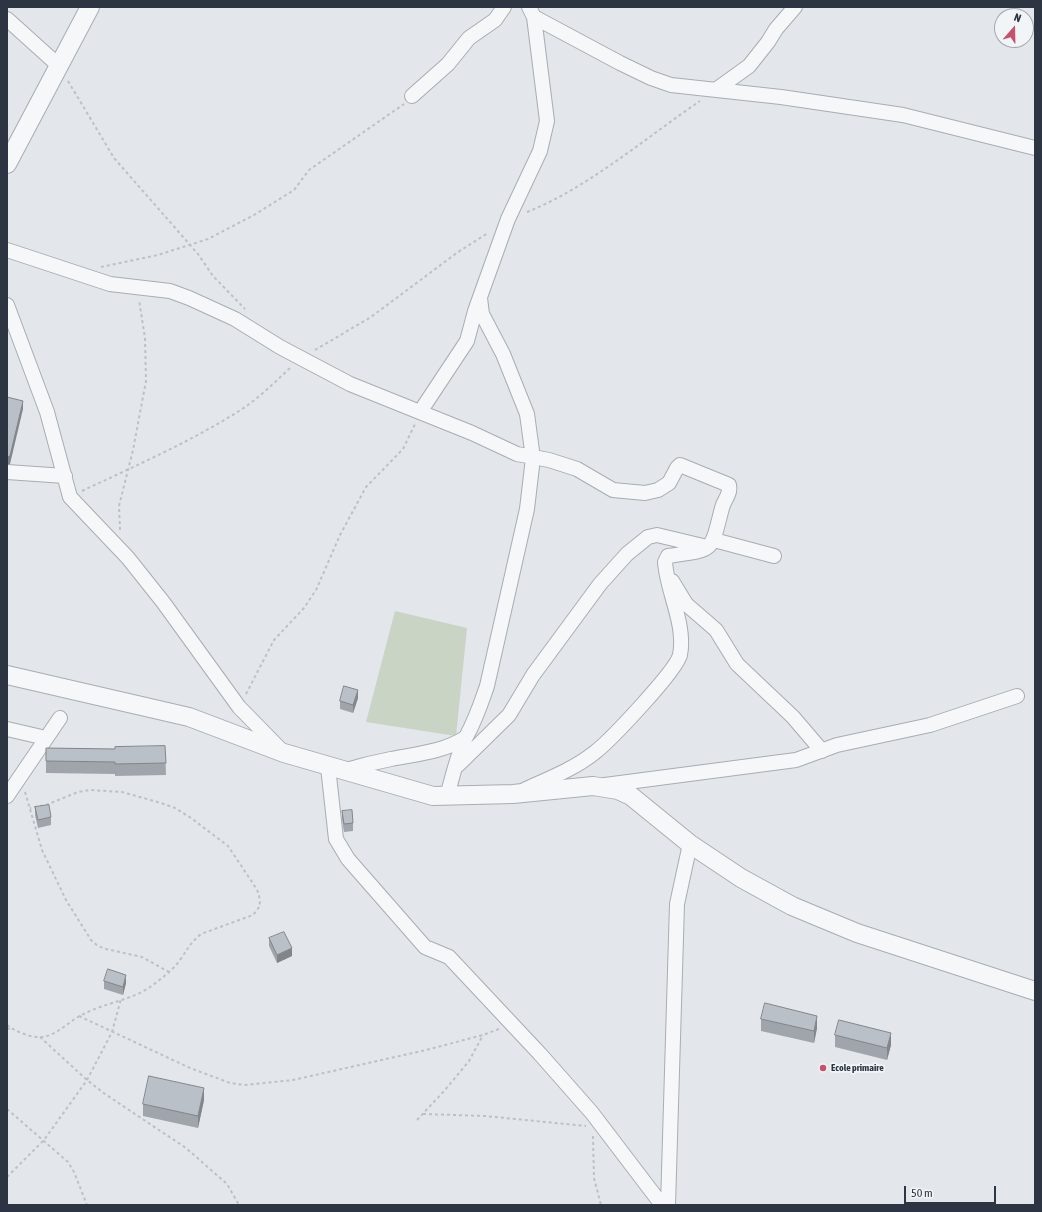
<!DOCTYPE html>
<style>
body{margin:0}
#map{position:relative;width:1042px;height:1212px;overflow:hidden;background:#e3e6ea;font-family:"Asap Condensed",sans-serif}
canvas{display:block}
.frame{position:absolute;inset:0;border:8px solid #2c3541;pointer-events:none}
.north{position:absolute;left:994px;top:8px;width:40px;height:40px;box-sizing:border-box;background:#f2f5f8;border:1px solid #a3a8af;border-radius:50%;rotate:20deg;font-size:11px;font-weight:700;line-height:16px;text-align:center;color:#2c3541}
.north::after{content:'';display:block;margin:auto;width:14px;height:18px;background:#c7506b;clip-path:polygon(50% 0,100% 100%,50% 72%,0 100%)}
.scale{position:absolute;left:904px;top:1186px;width:92px;height:18px;box-sizing:border-box;border:2px solid #2c3541;border-top:0;padding-left:5px;font-size:12px;line-height:14px;white-space:nowrap;color:#2c3541;-webkit-text-stroke:3px #f2f5f8;paint-order:stroke}
</style>
<div id="map">
<canvas width="1042" height="1212"></canvas>
<div class="frame"></div>
<div class="north">N</div>
<div class="scale">50 m</div>
</div>
<script>
const c = document.querySelector('canvas').getContext('2d');
c.lineJoin = 'round';
function fill(path, color) {
  c.fillStyle = color;
  c.fill(path, 'evenodd');
}
function stroke(path, color, width, dash) {
  c.strokeStyle = color;
  c.lineWidth = width;
  c.lineCap = dash ? 'butt' : 'round';
  c.setLineDash(dash || []);
  c.stroke(path);
}
function label(font, color, halo, rows, align = 'center') {
  c.font = font + ' "Asap Condensed",sans-serif';
  c.lineWidth = 3.5;
  c.setLineDash([]);
  c.textBaseline = 'middle';
  c.strokeStyle = halo;
  c.fillStyle = color;
  for (const [text, x, y, turn = 0] of rows) {
    c.save();
    c.translate(x, y);
    c.rotate((+turn || 0) * Math.PI / 180);
    c.textAlign = isNaN(turn) ? turn : align;
    if (halo) c.strokeText(text, 0, 0);
    c.fillText(text, 0, 0);
    c.restore();
  }
}
fill(new Path2D(`
 M395 611 467 628 456 736 366 722Z`), '#c9d4c4');
const minor = new Path2D(`
 M529 7 534 17 620 63 651 78 671 85 781 97 903 115 1035 148
 M7 19 58 65
 M717 89 749 66 768 42 776 29 795 7
 M412 96 448 64 469 38 495 20 504 7
 M7 250 110 284 170 291 189 298 235 319 280 347 350 384 472 433 517 454 549 460 577 469 613 490 645 493 658 490 669 483 677 468 680 465 729 485C731 494 724 500 722 508 710 554 715 549 668 556L665 562C667 592 686 624 680 655 676 671 610 741 594 753 574 769 548 779 524 790
 M7 305 47 412 70 497 128 558 163 602 239 707 282 751
 M420 412 467 341 475 311 508 219 540 151 547 121 534 17
 M7 472 65 476
 M714 540 774 556
 M672 581 686 604 716 630 737 664 793 717 822 751
 M7 729 46 738
 M458 765 509 715 533 675 600 584 627 554 648 537 657 535 707 547
 M328 767 336 839 348 859 425 947 449 957 540 1054 592 1113 662 1205
 M343 771C359 766 375 762 391 759 417 754 443 752 465 738
 M605 785 796 760 837 745 930 725 1017 696
 M7 796 60 718
 M447 796C452 779 458 752 466 737 476 719 480 706 487 686L527 509 533 458 527 414 503 354 482 314 480 298
 M668 1205 677 904 690 844`);
const tertiary = new Path2D(`
 M7 164 90 7
 M7 675 189 717 284 753 433 796 513 794 593 786 618 790 631 796 690 844 741 878 792 906 857 933 1035 991`);
stroke(minor, '#a8adb4', 16);
stroke(tertiary, '#a8adb4', 20);
stroke(new Path2D(`
 M68 81 114 158 198 254 213 276 245 309
 M527 212C586 189 647 137 700 101
 M101 267 158 255 208 239 254 215 294 190 309 170 404 104
 M315 350 371 317 458 252 488 233
 M82 491C135 466 190 442 239 411 258 399 274 383 290 368
 M120 530 119 506 133 450 146 381 145 338 139 300
 M246 694 274 640 304 608 316 590 340 535 366 487 403 449 415 424
 M25 792 42 850 66 900 91 940 98 946 106 949 142 957 169 972
 M79 1016 190 1068 230 1083 245 1085 293 1080 426 1050 483 1035 499 1029
 M7 1025C16 1032 35 1040 47 1036 58 1033 68 1023 78 1017 101 1003 132 1001 153 985 163 977 173 970 180 960 187 950 191 942 201 934L253 915 260 906 259 894 256 888 228 846 191 818 175 808 161 803 122 792 90 790 78 792 46 805 30 808
 M7 1029 12 1028
 M40 1037 87 1080 105 1094 186 1148 227 1184 239 1205
 M7 1109 68 1162 74 1172 87 1205
 M423 1114 485 1116 586 1126
 M417 1120 445 1090 469 1061 483 1035
 M593 1136 594 1178 601 1205
 M7 1177 44 1140 87 1080 112 1032 121 999`), '#bdc1c5', 2, [3, 3]);
stroke(minor, '#f5f7f9', 14);
stroke(tertiary, '#f5f7f9', 18);
fill(new Path2D(`
 M358 698 353 713 340 709V701Z
 M165 746 166 775 115 776V774L46 773V748L115 749Z
 M35 807 51 817V825L38 828 35 815Z
 M342 811 353 823V831L344 832 342 819Z
 M269 938 292 956 277 963 269 946Z
 M104 981 126 983 123 995 104 989Z
 M761 1019 817 1028 814 1043 761 1031Z
 M835 1035 891 1045 887 1060 835 1047Z
 M204 1100 198 1128 143 1116V1104Z`), '#a0a5ab');
fill(new Path2D(`
 M23 401V409L10 464 7 465V457Z
 M358 690V698L353 713V705Z
 M292 948V956L277 963V955Z
 M126 975V983L123 995V987Z
 M817 1016V1028L814 1043V1031Z
 M891 1033V1045L887 1060V1048Z
 M204 1088V1100L198 1128V1116Z`), '#82868b');
const building = new Path2D(`
 M7 397 23 401 10 456 7 457Z
 M344 686 358 690 353 705 340 701Z
 M165 746 166 763 115 764V762L46 761V748L115 749V747Z
 M49 805 51 817 38 820 35 807Z
 M352 810 353 823 344 824 342 811Z
 M284 932 292 948 277 955 269 938Z
 M108 969 126 975 123 987 104 981Z
 M765 1003 817 1016 814 1031 761 1019Z
 M839 1020 891 1033 887 1048 835 1035Z
 M149 1076 204 1088 198 1116 143 1104Z`);
fill(building, '#bac0c7');
stroke(building, '#82868b', 1);
for (const [x, y, r, color] of [
 [823,1068,4,"#c7506b"]
]) {
  const dot = new Path2D();
  dot.arc(x, y, r, 0, 2 * Math.PI);
  c.fillStyle = color;
  c.fill(dot);
  stroke(dot, '#f2f5f8', 1.5);
}
label('bold 10px', '#2c3541', '#f2f5f8', [
 ["Ecole primaire",831,1068]
], 'left');
</script>
